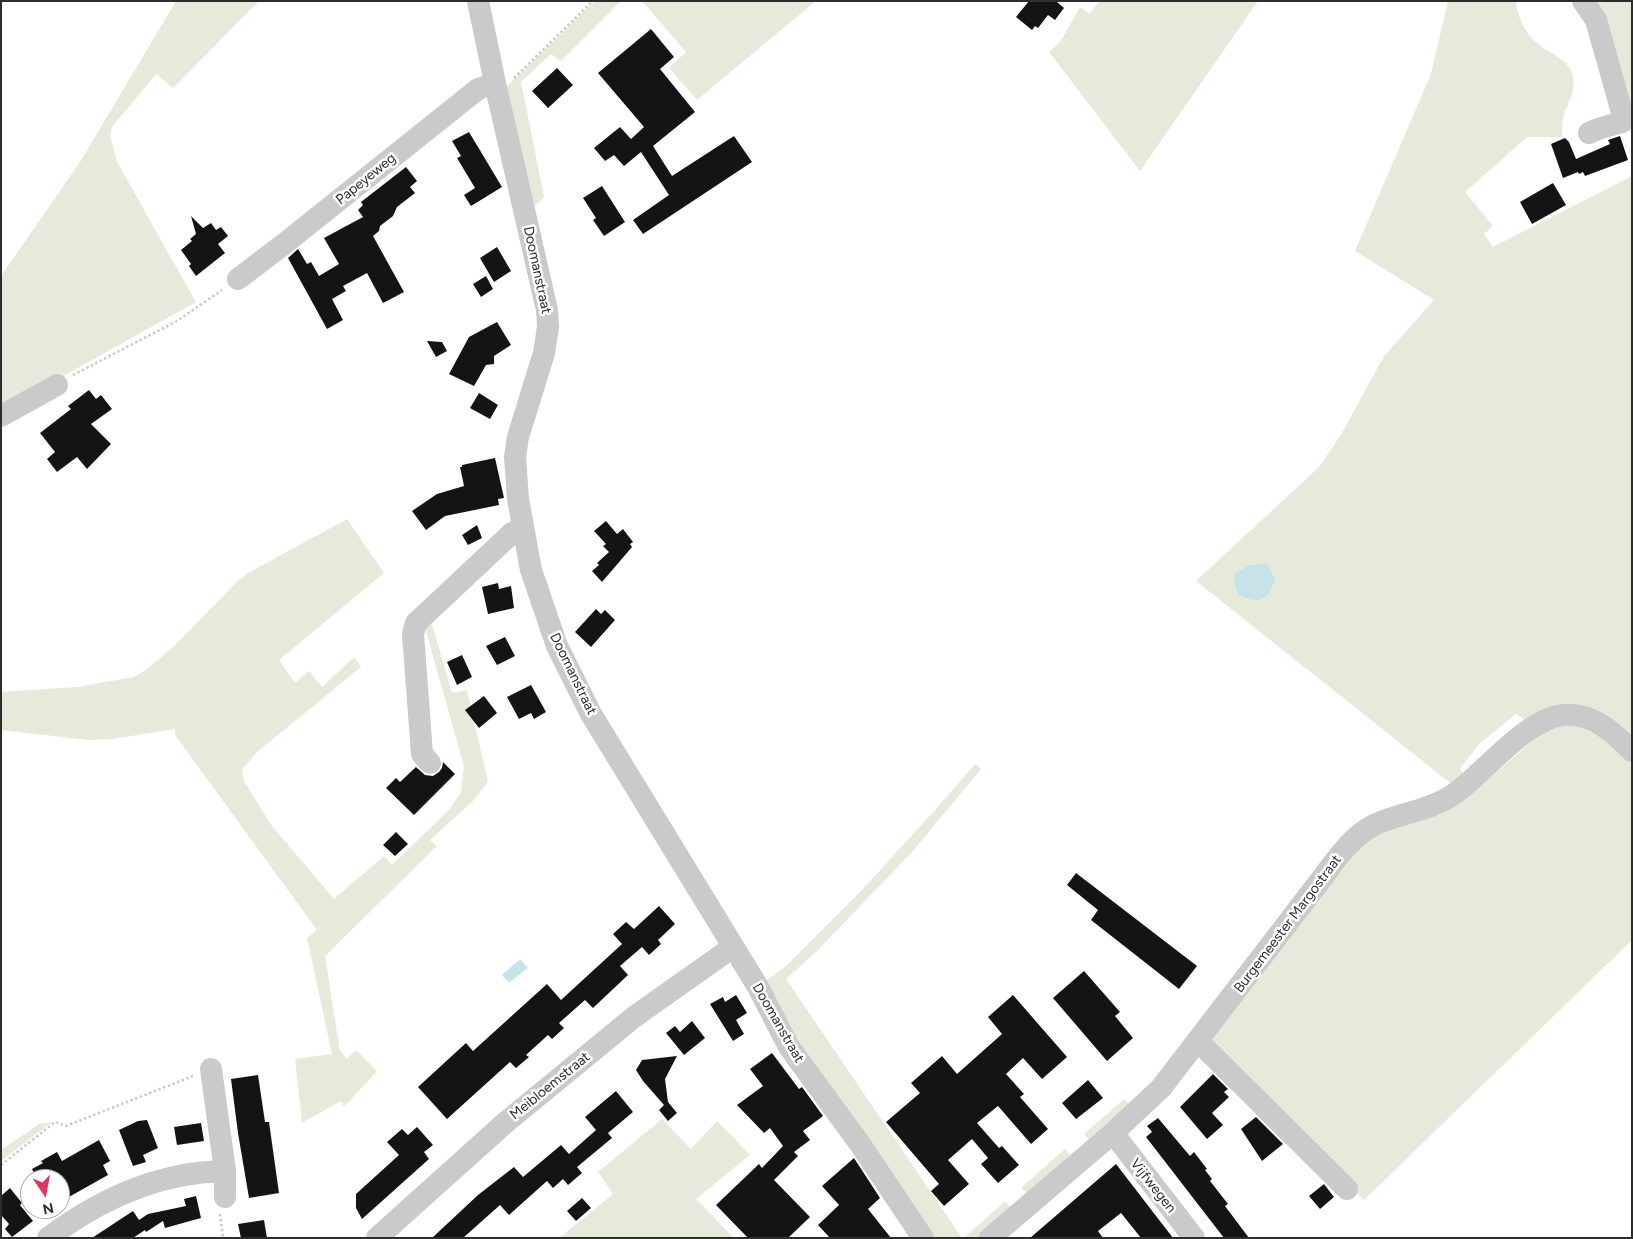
<!DOCTYPE html>
<style>
body{margin:0}
#map{position:relative;width:1633px;height:1239px;overflow:hidden;background:#fff;font-family:Figtree,sans-serif}
canvas{display:block}
.frame{position:absolute;inset:0;border:2px solid #2d2d2d;pointer-events:none}
.north{position:absolute;left:20px;top:1169px;width:50px;height:50px;box-sizing:border-box;background:#fff;border:1px solid #ababab;border-radius:50%;rotate:168deg;font-size:14px;font-weight:700;line-height:20px;text-align:center;color:#2d2d2d}
.north::after{content:'';display:block;margin:auto;width:18px;height:22px;background:#e03463;clip-path:polygon(50% 0,100% 100%,50% 72%,0 100%)}
</style>
<div id="map">
<canvas width="1633" height="1239"></canvas>
<div class="frame"></div>
<div class="north">N</div>
</div>
<script>
const c = document.querySelector('canvas').getContext('2d');
c.lineJoin = 'round';
function fill(path, color) {
  c.fillStyle = color;
  c.fill(path, 'evenodd');
}
function stroke(path, color, width, dash) {
  c.strokeStyle = color;
  c.lineWidth = width;
  c.lineCap = dash ? 'butt' : 'round';
  c.setLineDash(dash || []);
  c.stroke(path);
}
function label(font, color, halo, rows, align = 'center') {
  c.font = font + ' Figtree,sans-serif';
  c.lineWidth = 5;
  c.setLineDash([]);
  c.textBaseline = 'middle';
  c.strokeStyle = halo;
  c.fillStyle = color;
  for (const [text, x, y, turn = 0] of rows) {
    c.save();
    c.translate(x, y);
    c.rotate((+turn || 0) * Math.PI / 180);
    c.textAlign = isNaN(turn) ? turn : align;
    if (halo) c.strokeText(text, 0, 0);
    c.fillText(text, 0, 0);
    c.restore();
  }
}
fill(new Path2D(`
 M176 1H259L173 88 156 74 112 127 110 136 117 162 196 302 1 411V276L80 162Z
 M595 1H621L561 61 551 54 521 82 544 197 535 206 529 207 503 90Z
 M642 1H816L697 100 669 68 686 52Z
 M1099 1H1258L1140 171 1049 52 1061 41 1080 7 1090 14Z
 M1448 1H1520L1516 3C1518 18 1525 33 1537 43 1549 54 1570 59 1573 77 1576 91 1569 101 1564 114 1562 121 1562 129 1562 137H1527L1465 192 1493 226 1484 234 1493 247 1632 176V738L1609 720 1527 721 1516 714 1479 744 1460 769 1466 776 1454 786 1196 581 1319 467 1342 433 1384 356 1434 300 1355 251 1431 74Z
 M1588 1H1632V137L1598 18Z
 M347 519 384 573 279 660 295 683 309 671 322 687 354 657 361 667 256 753 242 770 244 781 272 826 334 899 384 856 392 865 450 809 461 792 464 766 425 628 432 624 452 693 467 690 488 782 472 802 430 840 437 846 325 956 340 1051 347 1059 356 1050 377 1071 344 1107 341 1101 302 1123 295 1059 332 1054 307 938 317 930 175 735V729L113 739 88 740 1 730V692L77 687 134 677 147 669 173 647 239 580 248 573Z
 M1573 721C1597 732 1613 746 1632 764V940L1364 1200 1214 1051 1211 1043 1212 1034 1366 840 1482 785 1544 731Z
 M975 764 981 769 912 852 817 951 786 979 962 1238H930L799 1048 762 983 784 968 861 891 936 809Z
 M1124 1099 1130 1105 1089 1139 1084 1134Z
 M662 1119 691 1149 717 1121 750 1155 696 1199 734 1238H559L613 1194 598 1172Z
 M52 1122 48 1125 1 1161V1150L39 1124Z
 M1065 1149 1070 1155 1069 1158 1028 1193 1021 1188Z
 M1005 1201 1011 1208 978 1238H964Z`), '#e6eadb');
fill(new Path2D(`
 M1267 564 1275 579C1267 602 1261 604 1238 595L1235 586 1234 574 1249 565Z
 M520 959 528 968 509 983 502 975Z`), '#c7e3ea');
fill(new Path2D(`
 M1029 1H1058L1057 2 1064 8 1055 20 1048 15 1038 28 1035 26 1032 30 1016 17Z
 M651 29 674 57 660 69 695 112 653 146 672 176 734 136 752 162 643 234 633 220 669 195 641 152 624 166 614 155 605 161 594 148 620 127 631 139 644 127 598 73Z
 M557 68 573 85 548 108 532 91Z
 M469 132 502 187 471 206 464 195 475 188 457 158 461 156 452 141Z
 M1620 136 1628 160 1585 176 1583 172 1579 174 1578 172 1563 178 1551 144 1565 138 1569 142 1576 159 1610 144 1608 140Z
 M406 167 417 181 410 187 415 193 397 207 393 216 380 226 379 231 373 236 404 292 383 303 367 273 343 286 346 291 332 299 343 320 327 329 288 258 298 249 307 264 311 262 319 276 339 264 324 238 363 217 358 210 363 205 361 202Z
 M1553 183 1566 205 1532 224 1520 202Z
 M602 186 625 222 604 236 593 220 596 218 583 198Z
 M191 216 203 228 211 223 216 230 221 227 228 236 218 244 225 253 196 276 189 266 191 264 181 250 192 241 190 239 196 234Z
 M497 247 511 271 494 282 480 258Z
 M486 276 493 289 481 297 473 284Z
 M497 322 511 345 494 356V364L486 365 474 386 449 374 469 337Z
 M427 341 442 342 447 351 436 357Z
 M89 390 96 399 101 395 112 409 91 424 111 444 87 469 77 457 57 472 47 459 55 452 40 433 71 409 68 406Z
 M479 393 498 405 490 419 470 408Z
 M495 458 504 498 498 499 499 505 445 516 426 530 412 511 437 494 464 486 460 467H462V465Z
 M606 521 617 534 623 529 633 542 630 544 632 547 602 582 592 571 599 565 597 563 609 552 603 546 606 544 594 531Z
 M477 525 482 538 468 545 462 535Z
 M498 583 499 589 511 586 514 608 488 614 482 587Z
 M596 609 601 614 605 610 615 620 591 647 575 632Z
 M505 637 515 656 497 665 486 646Z
 M462 655 472 677 457 685 447 662Z
 M531 685 546 712 534 719 531 713 519 719 507 697Z
 M484 696 497 713 479 728 465 710Z
 M443 762 455 774 414 815 386 788 396 778 400 782 416 767 425 775 433 776 439 772 442 768Z
 M396 832 408 844 395 856 383 845Z
 M1076 873 1197 966 1179 989 1091 920 1098 910 1067 885Z
 M659 906 675 924 658 940 661 944 649 955 642 947 620 966 628 975 593 1008 585 1000 559 1023 564 1028 552 1039 548 1035 526 1055 529 1057 516 1068 510 1062 447 1119 418 1087 466 1043 473 1051 547 984 561 1000 622 944 613 934 626 922 634 929Z
 M1084 971 1120 1012 1115 1016 1133 1038 1107 1061 1053 998Z
 M736 995 747 1013 736 1020 744 1034 733 1041 710 1004 723 997 725 1002Z
 M1013 995 1067 1057 1042 1079 1023 1058 1006 1074 1024 1094 1020 1097 1048 1129 1031 1144 998 1106 977 1123 999 1148 1002 1146 1019 1165 998 1183 981 1164 988 1158 972 1139 948 1160 969 1184 944 1206 931 1191 939 1184 886 1122 920 1093 911 1083 942 1056 957 1074 1002 1034 988 1017Z
 M692 1021 705 1038 684 1055 666 1033 675 1026 680 1032Z
 M772 1053 799 1089 802 1087 823 1116 803 1131 810 1140 794 1152 798 1156 774 1180 810 1217 788 1238H748L716 1205 759 1164 762 1168 783 1146 770 1128 764 1133 737 1105 763 1086 750 1069Z
 M677 1056 665 1079 668 1102 677 1113 668 1121 659 1110 664 1105 643 1081 636 1070 642 1060Z
 M1213 1074 1228 1089 1224 1092 1229 1097 1212 1113 1223 1125 1207 1139 1180 1107Z
 M258 1075 265 1122H269L279 1193 249 1198 238 1133 231 1079Z
 M1088 1080 1103 1098 1076 1119 1062 1103Z
 M616 1091 633 1112 608 1133 612 1138 577 1167 582 1173 568 1185 563 1179 553 1188 547 1181 509 1215 500 1205 463 1238H432L478 1195 514 1167 523 1177 561 1145 569 1154 596 1130 585 1117Z
 M1256 1117 1283 1144 1262 1161 1241 1129Z
 M1158 1118 1190 1156 1194 1152 1207 1169 1205 1170 1212 1179 1210 1181 1228 1204 1225 1206 1249 1238H1224L1146 1137 1152 1132 1147 1126Z
 M147 1120 158 1148 143 1155 146 1162 133 1166 119 1130 138 1121Z
 M201 1123 204 1141 177 1145 174 1127Z
 M417 1127 433 1145 424 1152 429 1159 362 1219 356 1208V1194L399 1155 387 1142 402 1129 408 1135Z
 M99 1140 110 1161 103 1165 108 1175 60 1202V1179H37L32 1169 43 1163 41 1161 57 1152 62 1161Z
 M854 1158 880 1198 868 1209 891 1238H830L818 1225 839 1205 822 1186Z
 M1116 1164 1173 1238H1141L1121 1213 1098 1231 1103 1238H1030Z
 M1324 1184 1334 1197 1320 1209 1309 1196Z
 M10 1188 22 1203 20 1205 33 1221 12 1237 5 1229 9 1224 1 1215V1196Z
 M196 1196 201 1218 165 1228 163 1221 146 1232 145 1230 133 1238H92L133 1211 139 1220 148 1214 186 1206 184 1199Z
 M582 1198 591 1208 576 1221 567 1211Z
 M264 1220 267 1238H241L238 1224Z`), '#141414');
stroke(new Path2D(`
 M514 78 593 1
 M73 375 177 321 222 290
 M1 1165 55 1122 66 1126 193 1076
 M220 1214 223 1238`), '#cacaca', 2.5, [2.5, 2.5]);
stroke(new Path2D(`
 M478 1 495 83 547 310 548 327 544 353 518 437 515 457 518 499 531 570 557 646 591 714 758 987 789 1047 860 1144 923 1238
 M1583 1 1596 20 1623 116 1622 122C1611 126 1599 127 1589 133
 M238 279 284 244 478 89 495 83
 M1 416 57 385
 M430 763 422 754 413 634 416 623 512 533 523 528
 M1198 1041 1347 1189
 M211 1069 225 1171V1197
 M1113 1133 1194 1238
 M48 1238C100 1199 159 1172 225 1171
 M377 1238 505 1123 634 1017 733 947
 M990 1238 1113 1133 1161 1088 1323 877C1338 857 1353 835 1376 824 1401 813 1431 810 1454 794 1485 773 1526 718 1564 715 1593 713 1613 732 1632 751`), '#cacaca', 22);
label('14px', '#2d2d2d', '#fff', [
 ["Papeyeweg",366,179,-39],
 ["Doomanstraat",537,270,78],
 ["Doomanstraat",573,674,64],
 ["Burgemeester Margostraat",1288,924,-53],
 ["Doomanstraat",778,1023,60],
 ["Meibloemstraat",550,1086,-39],
 ["Vijfwegen",1153,1186,52]
]);
</script>
